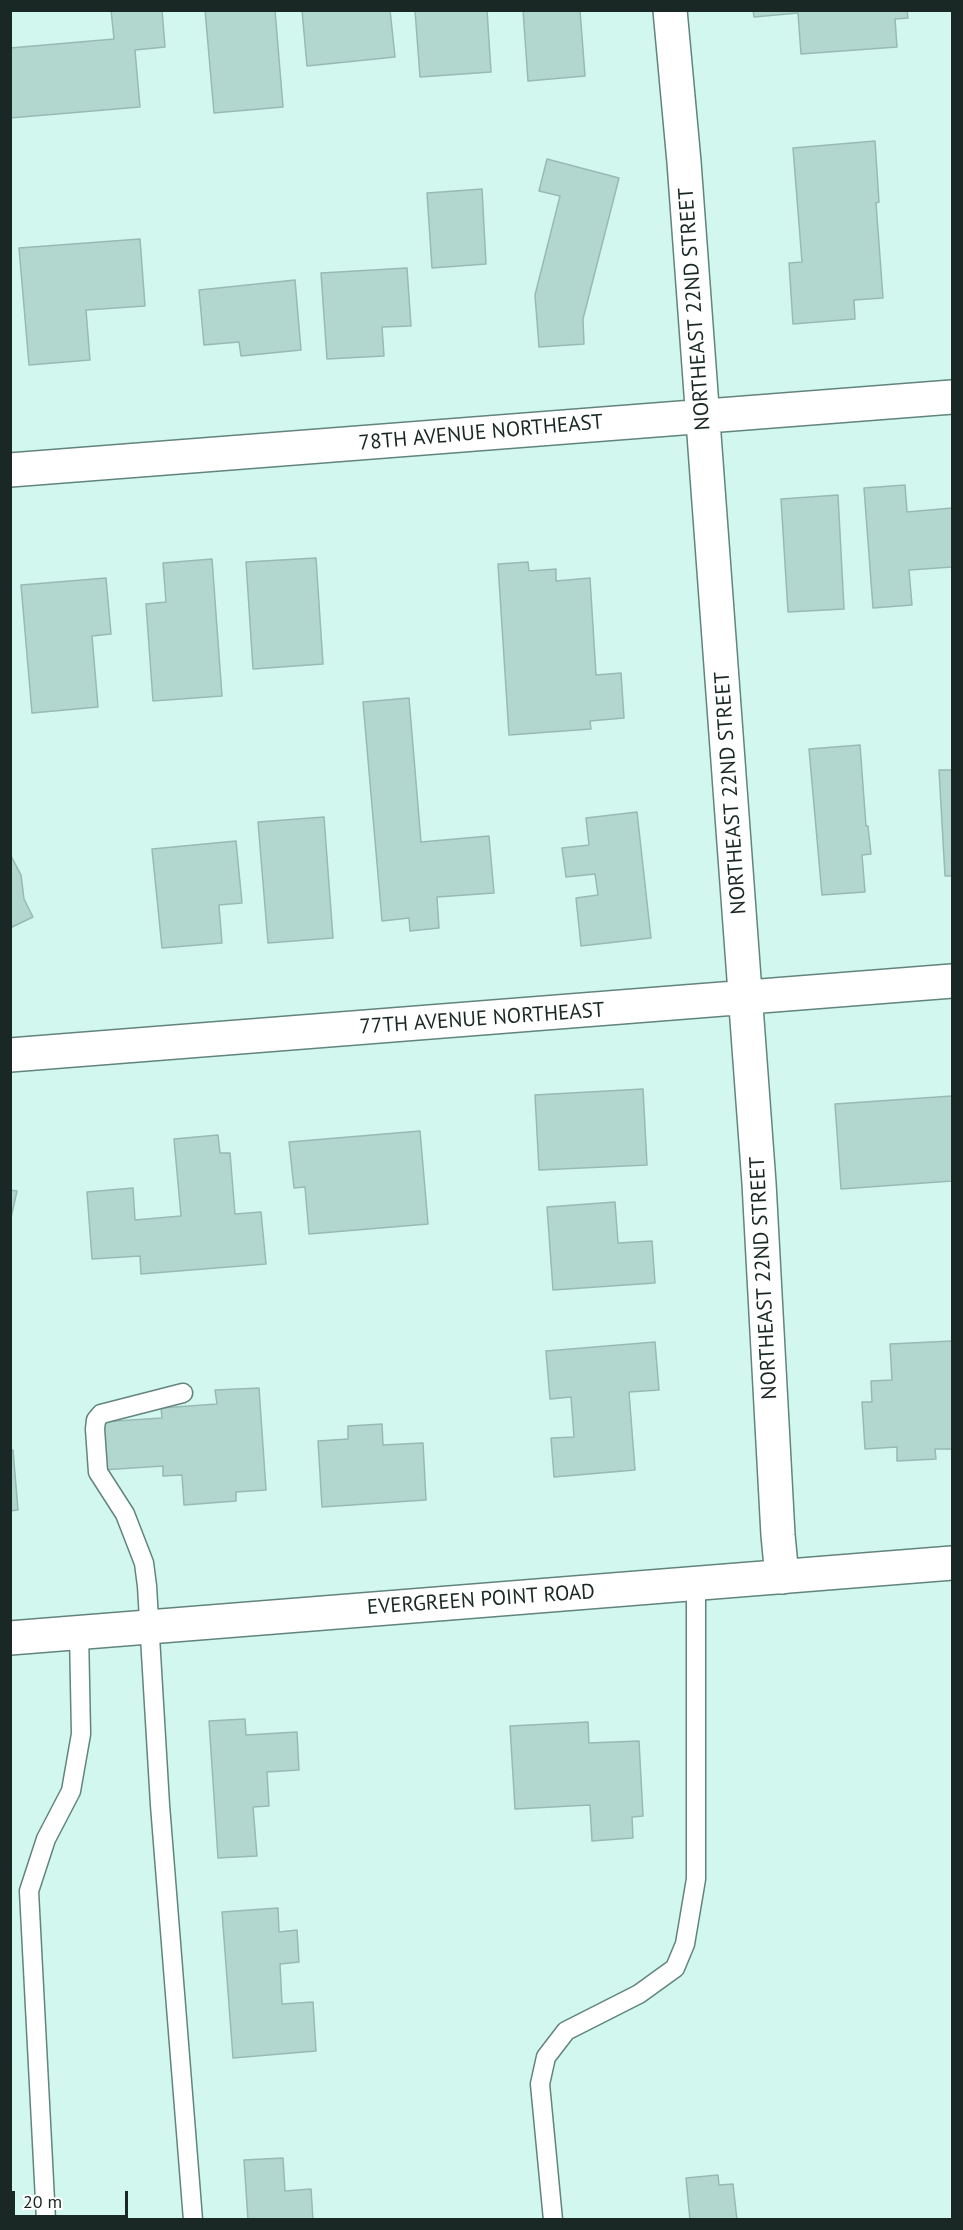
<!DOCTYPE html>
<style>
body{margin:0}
#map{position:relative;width:963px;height:2230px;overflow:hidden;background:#d1f7ef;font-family:"PT Sans",sans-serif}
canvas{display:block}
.frame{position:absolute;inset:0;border:12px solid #192825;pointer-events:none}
.scale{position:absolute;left:12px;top:2191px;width:116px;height:27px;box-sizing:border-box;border:3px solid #192825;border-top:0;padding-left:8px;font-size:18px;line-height:21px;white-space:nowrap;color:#192825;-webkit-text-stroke:4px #fff;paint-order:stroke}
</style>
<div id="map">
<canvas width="963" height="2230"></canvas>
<div class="frame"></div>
<div class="scale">20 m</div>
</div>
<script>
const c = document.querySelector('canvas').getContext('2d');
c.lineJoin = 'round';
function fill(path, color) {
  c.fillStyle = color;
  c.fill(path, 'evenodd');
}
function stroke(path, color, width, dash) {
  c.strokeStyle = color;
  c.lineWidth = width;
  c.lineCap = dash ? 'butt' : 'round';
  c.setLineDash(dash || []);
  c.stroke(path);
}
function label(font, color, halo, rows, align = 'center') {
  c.font = font + ' "PT Sans",sans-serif';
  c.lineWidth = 6;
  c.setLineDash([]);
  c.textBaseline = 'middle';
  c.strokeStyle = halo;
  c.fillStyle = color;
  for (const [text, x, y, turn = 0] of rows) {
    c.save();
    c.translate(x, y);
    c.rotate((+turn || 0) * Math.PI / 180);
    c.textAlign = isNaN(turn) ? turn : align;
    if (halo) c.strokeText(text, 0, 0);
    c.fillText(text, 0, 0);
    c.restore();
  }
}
const building = new Path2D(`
 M111 10H162L165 47 135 50 140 107 10 118V48L114 39Z
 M205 10H275L283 107 214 113Z
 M302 10H390L395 57 307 66Z
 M415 10H487L491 72 420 77Z
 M523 10H580L585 76 528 81Z
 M753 10H907L908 18 895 19 897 47 801 54 798 13 754 17Z
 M875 141 879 202 876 203 883 298 854 300 855 319 793 324 789 263 802 262 793 148Z
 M547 159 619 178 583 319 584 344 539 347 535 295 560 196 539 191Z
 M482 189 486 264 432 268 427 193Z
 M140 239 145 306 86 310 90 360 29 365 19 248Z
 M407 268 411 326 382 327 384 356 327 359 321 273Z
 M295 280 301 350 241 356 239 342 204 345 199 290Z
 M905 485 907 512 952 508V567L909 570 912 605 873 608 864 488Z
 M838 495 844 609 788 612 781 499Z
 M316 558 323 664 253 669 246 562Z
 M212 559 222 696 153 701 146 604 166 602 163 563Z
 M528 562 529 571 556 569V581L590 578 596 675 621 673 624 718 590 721 591 729 509 735 498 564Z
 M106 578 111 634 92 636 98 707 32 713 21 585Z
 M409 698 421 842 489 836 494 893 437 897 439 928 410 931 409 918 382 921 363 702Z
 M860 745 866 826H868L871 854 862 855 865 892 822 895 809 749Z
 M939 770H952V876H945Z
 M637 812 651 938 581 946 576 898 598 895 595 874 566 877 562 848 589 845 586 818Z
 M324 817 333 938 268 943 258 822Z
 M236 841 242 903 219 905 222 943 162 948 152 849Z
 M10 854 21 875 24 899 33 917 10 928Z
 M643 1089 647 1165 539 1170 535 1095Z
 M952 1096V1181L841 1189 835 1104Z
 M420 1131 428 1224 309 1234 305 1187 294 1188 289 1142Z
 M218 1135 220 1153H230L235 1214 261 1212 266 1264 141 1274 140 1256 92 1259 87 1192 133 1188 135 1220 181 1216 174 1139Z
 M10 1190 17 1191 10 1222Z
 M615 1202 618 1243 652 1241 655 1283 553 1290 547 1207Z
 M952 1341V1449H935L936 1459 897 1461V1447L865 1449 862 1402H872L871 1381 892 1380 890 1344Z
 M655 1342 659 1390 629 1392 635 1470 554 1477 551 1438 574 1437 571 1397 550 1399 546 1351Z
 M259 1388 266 1490 236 1492V1501L184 1505 182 1475 163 1476V1466L102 1470 100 1422 162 1418 161 1408 217 1404 215 1390Z
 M382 1424 383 1445 423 1443 426 1500 322 1507 318 1441 348 1439V1426Z
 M10 1450H13L18 1510 10 1511Z
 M245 1719 246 1735 297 1732 299 1770 267 1772 269 1806 253 1807 257 1856 218 1858 209 1721Z
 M588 1722 589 1743 639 1741 643 1816 632 1817 633 1838 592 1841 590 1805 515 1809 510 1726Z
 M278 1908 279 1932 297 1930 299 1962 280 1964 282 2004 313 2002 316 2051 233 2058 222 1912Z
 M283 2158 285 2191 311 2189 313 2220H248L244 2160Z
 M718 2175 719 2185 733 2184 737 2220H690L686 2178Z`);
fill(building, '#b2d7cf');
stroke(building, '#97bbb4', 1.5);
const lane = new Path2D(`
 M183 1393 101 1414 96 1420 95 1429 98 1472 125 1514 144 1563 147 1586 160 1805 193 2220
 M46 2220 29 1891 46 1839 71 1791 81 1734 79 1632
 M553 2220 540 2084 546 2057 566 2031 639 1994 675 1968 685 1944 696 1879V1583`);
const street = new Path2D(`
 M670 10 684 162 759 1183 778 1535 782 1577
 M10 470 952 397
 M10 1055 952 981`);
const secondary = new Path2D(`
 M10 1638 952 1563`);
stroke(lane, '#62847d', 21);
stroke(street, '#62847d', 36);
stroke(secondary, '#62847d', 36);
stroke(lane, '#fff', 18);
stroke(street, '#fff', 33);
stroke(secondary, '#fff', 33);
label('21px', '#192825', '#fff', [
 ["NORTHEAST 22ND STREET",695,309,-94],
 ["78TH AVENUE NORTHEAST",481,433,-5],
 ["NORTHEAST 22ND STREET",731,793,-94],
 ["77TH AVENUE NORTHEAST",482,1019,-4],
 ["NORTHEAST 22ND STREET",764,1278,-93],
 ["EVERGREEN POINT ROAD",481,1600,-4]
]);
</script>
